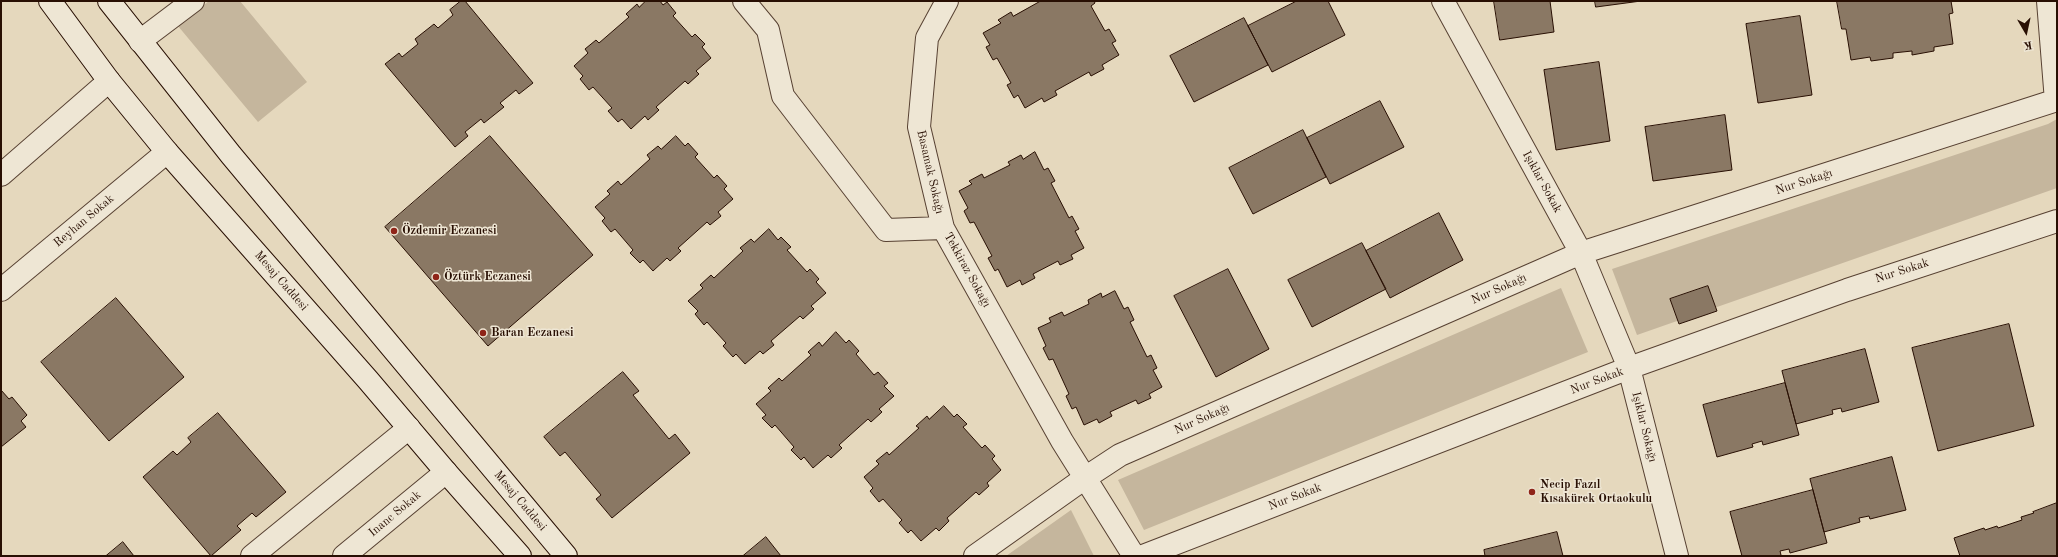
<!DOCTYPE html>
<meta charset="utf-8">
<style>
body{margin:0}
#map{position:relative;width:2058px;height:557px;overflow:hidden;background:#e5d8bd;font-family:"Old Standard TT",serif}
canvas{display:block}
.frame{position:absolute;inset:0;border:2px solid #280f03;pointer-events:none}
.north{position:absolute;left:2006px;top:12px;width:40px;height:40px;-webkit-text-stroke:3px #eee6d4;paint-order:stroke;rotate:171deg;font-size:11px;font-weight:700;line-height:16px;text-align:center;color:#280f03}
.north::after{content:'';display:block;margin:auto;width:14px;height:18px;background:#280f03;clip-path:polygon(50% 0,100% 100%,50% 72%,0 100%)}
</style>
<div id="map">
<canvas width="2058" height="557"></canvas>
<div class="frame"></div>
<div class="north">K</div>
</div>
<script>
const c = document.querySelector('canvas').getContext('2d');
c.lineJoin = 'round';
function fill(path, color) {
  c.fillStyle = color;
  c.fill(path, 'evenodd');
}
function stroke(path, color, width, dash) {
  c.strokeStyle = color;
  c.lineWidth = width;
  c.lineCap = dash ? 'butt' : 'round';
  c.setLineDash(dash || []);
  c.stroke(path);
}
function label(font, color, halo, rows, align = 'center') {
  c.font = font + ' "Old Standard TT",serif';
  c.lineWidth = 3;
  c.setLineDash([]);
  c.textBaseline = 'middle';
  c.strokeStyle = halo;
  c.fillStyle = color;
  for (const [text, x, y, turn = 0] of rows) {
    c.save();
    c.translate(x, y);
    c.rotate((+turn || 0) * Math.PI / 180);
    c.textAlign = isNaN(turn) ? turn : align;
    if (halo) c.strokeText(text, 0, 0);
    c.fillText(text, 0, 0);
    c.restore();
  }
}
fill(new Path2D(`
 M209 1H240L307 82 258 122 178 26Z
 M2057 119V188L1637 335 1612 269 2048 124Z
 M1561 288 1588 352 1144 530 1118 480Z
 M1071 510 1094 556H1006Z`), '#c5b69d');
const building = new Path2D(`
 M461 1H465L533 83 519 94 516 90 500 103 504 107 484 123 481 119 465 132 468 136 455 147 385 64 399 53 402 57 418 44 415 39 434 24 438 28 453 15 450 10Z
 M646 1H660L663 5 667 2 676 13 673 16 692 37 695 34 705 44 702 47 711 58 696 71 699 74 688 84 685 81 656 107 659 110 648 120 645 116 631 129 622 119 618 122 608 111 612 108 593 87 589 90 580 79 583 76 574 66 588 53 585 49 596 40 599 43 629 17 626 14 637 4 639 7Z
 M1041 1H1094L1095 3 1091 6 1105 31 1109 29 1116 41 1112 43 1119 55 1102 65 1104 69 1091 76 1089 72 1055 91 1057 95 1044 102 1042 98 1025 108 1018 95 1014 98 1007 85 1011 83 997 58 993 60 986 47 990 45 983 33 1001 23 998 20 1011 12 1013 16Z
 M1297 1H1328L1345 35 1272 72 1248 26Z
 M1494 1H1550L1554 32 1500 40Z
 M1595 1H1641L1596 7Z
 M1837 1H1951L1953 13 1949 14 1953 44 1934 47V51L1912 55V51L1893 53V58L1871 61 1870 57 1851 60 1846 29H1842Z
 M1800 16 1812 95 1758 103 1746 24Z
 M1244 18 1268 65 1194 102 1170 56Z
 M1599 62 1610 141 1556 150 1544 70Z
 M1380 101 1404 147 1330 184 1307 138Z
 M1725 115 1732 170 1653 181 1645 127Z
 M1303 130 1326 177 1253 214 1229 168Z
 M490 136 593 255 488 346 385 227Z
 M676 136 685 146 688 143 698 154 695 157 714 178 717 175 727 186 724 189 733 199 718 212 721 216 710 225 707 222 678 248 681 251 670 261 667 258 653 271 643 260 640 263 630 253 633 250 615 229 611 232 602 221 605 218 595 207 610 194 607 191 618 181 621 185 650 159 647 155 658 146 661 149Z
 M1035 152 1044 170 1048 168 1055 181 1051 183 1069 218 1072 216 1079 229 1075 231 1084 248 1071 255 1073 259 1060 265 1058 261 1033 274 1035 278 1022 285 1020 280 1007 287 998 269 995 271 988 258 992 256 974 222 970 223 964 211 968 208 959 191 972 184 969 181 982 174 984 178 1010 165 1008 162 1021 155 1023 159Z
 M1439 213 1463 260 1390 298 1366 251Z
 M769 229 778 240 781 237 791 247 787 250 807 272 810 269 819 279 816 282 826 293 811 306 814 309 803 319 800 316 771 341 774 345 763 354 760 351 745 364 736 354 733 357 723 346 726 343 707 322 704 325 695 314 698 311 688 301 703 288 700 285 711 275 714 278 743 251 740 248 751 239 754 242Z
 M1362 243 1386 289 1312 327 1288 280Z
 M1228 269 1269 349 1216 377 1174 296Z
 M1708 286 1717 311 1679 324 1670 299Z
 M1115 291 1124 309 1128 307 1134 320 1130 322 1147 357 1151 355 1157 368 1153 370 1162 387 1149 394 1151 398 1138 404 1136 400 1110 412 1112 416 1099 423 1097 419 1084 425 1076 407 1072 409 1066 396 1069 394 1053 359 1049 360 1043 348 1046 346 1038 328 1051 322 1049 318 1062 312 1064 316 1089 304 1088 300 1101 293 1102 297Z
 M116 298 184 377 109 441 41 362Z
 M2009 324 2034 426 1938 451 1912 348Z
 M836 332 846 343 849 340 859 351 856 354 874 375 878 372 888 383 884 386 894 396 879 409 882 412 871 422 868 419 839 445 842 448 831 458 828 455 813 468 804 457 801 460 791 450 794 447 775 425 772 428 762 418 766 415 756 404 771 391 768 388 779 378 782 381 811 355 808 352 819 342 822 346Z
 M1865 349 1879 402 1842 412 1841 408 1832 410 1833 414 1796 424 1782 371Z
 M623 372 639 391 633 395 669 439 675 434 690 453 612 518 596 499 601 495 565 452 560 456 544 437Z
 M1785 383 1799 435 1763 445 1762 441 1752 444 1753 447 1717 457 1703 405Z
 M1 390 9 399 12 397 27 415 21 421 26 427 1 447Z
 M944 406 954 417 957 414 967 424 963 427 982 448 985 445 995 456 992 459 1001 470 987 483 989 486 979 495 976 492 947 518 949 521 939 531 936 528 921 541 911 530 908 533 899 523 902 520 883 499 879 502 870 491 873 488 864 477 879 464 876 461 887 452 889 455 919 428 916 426 927 416 929 419Z
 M218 413 286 492 256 517 252 513 237 526 241 530 211 556 143 477 173 451 177 455 191 442 188 438Z
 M1892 457 1906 510 1870 519 1869 516 1859 518 1860 522 1824 532 1810 479Z
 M1813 490 1827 543 1790 553 1789 549 1780 551 1781 555 1779 556H1742L1730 512Z
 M2057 503V556H1960L1954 538 1984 528 1985 530 1997 526 1998 528 2022 520 2021 517 2034 513 2033 512Z
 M1557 532 1563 556H1485L1484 550Z
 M766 537 781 556H743Z
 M123 542 134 556H106Z`);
fill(building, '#8a7864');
stroke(building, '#280f03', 1);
const street = new Path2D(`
 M744 1 768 30 783 96 886 230 943 228 1062 441 1134 556
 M1443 1 1581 253 1629 368 1677 556
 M2048 1 2056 101
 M140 41 193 1
 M1 175 109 81
 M943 228 919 127 927 38 947 1
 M1 290 167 152
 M252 556 409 428
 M344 556 446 472
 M975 556 1085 478 1120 455 1581 253 2057 100
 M1143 556 1629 368 1847 290 2057 221`);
const secondary = new Path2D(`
 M50 1 109 81 167 152 368 380 446 472 520 556
 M109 1 231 155 566 556`);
stroke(street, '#574132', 24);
stroke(secondary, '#280f03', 24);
stroke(street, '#eee6d4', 22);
stroke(secondary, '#eee6d4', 22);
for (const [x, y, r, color] of [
 [394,231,4,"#8f2418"],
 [436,277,4,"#8f2418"],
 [483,333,4,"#8f2418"],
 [1532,492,4,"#8f2418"]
]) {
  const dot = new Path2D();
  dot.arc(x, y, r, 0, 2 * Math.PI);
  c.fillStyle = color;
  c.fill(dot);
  stroke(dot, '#eee6d4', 1.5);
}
label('12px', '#280f03', '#eee6d4', [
 ["Basamak Sokağı",930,172,77],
 ["Işıklar Sokak",1542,182,61],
 ["Nur Sokağı",1804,182,-18],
 ["Reyhan Sokak",84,221,-40],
 ["Tekkiraz Sokağı",967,270,61],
 ["Nur Sokak",1902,271,-18],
 ["Mesaj Caddesi",281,281,49],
 ["Nur Sokağı",1499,289,-24],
 ["Nur Sokak",1597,381,-21],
 ["Nur Sokağı",1202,419,-24],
 ["Işıklar Sokağı",1644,427,76],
 ["Nur Sokak",1295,497,-21],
 ["Mesaj Caddesi",520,501,50],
 ["Inanc Sokak",395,514,-40]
]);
label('bold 12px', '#280f03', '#eee6d4', [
 ["Özdemir Eczanesi",402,231],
 ["Öztürk Eczanesi",444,277],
 ["Baran Eczanesi",491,333],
 ["Necip Fazıl",1540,485],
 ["Kısakürek Ortaokulu",1540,499]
], 'left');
</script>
